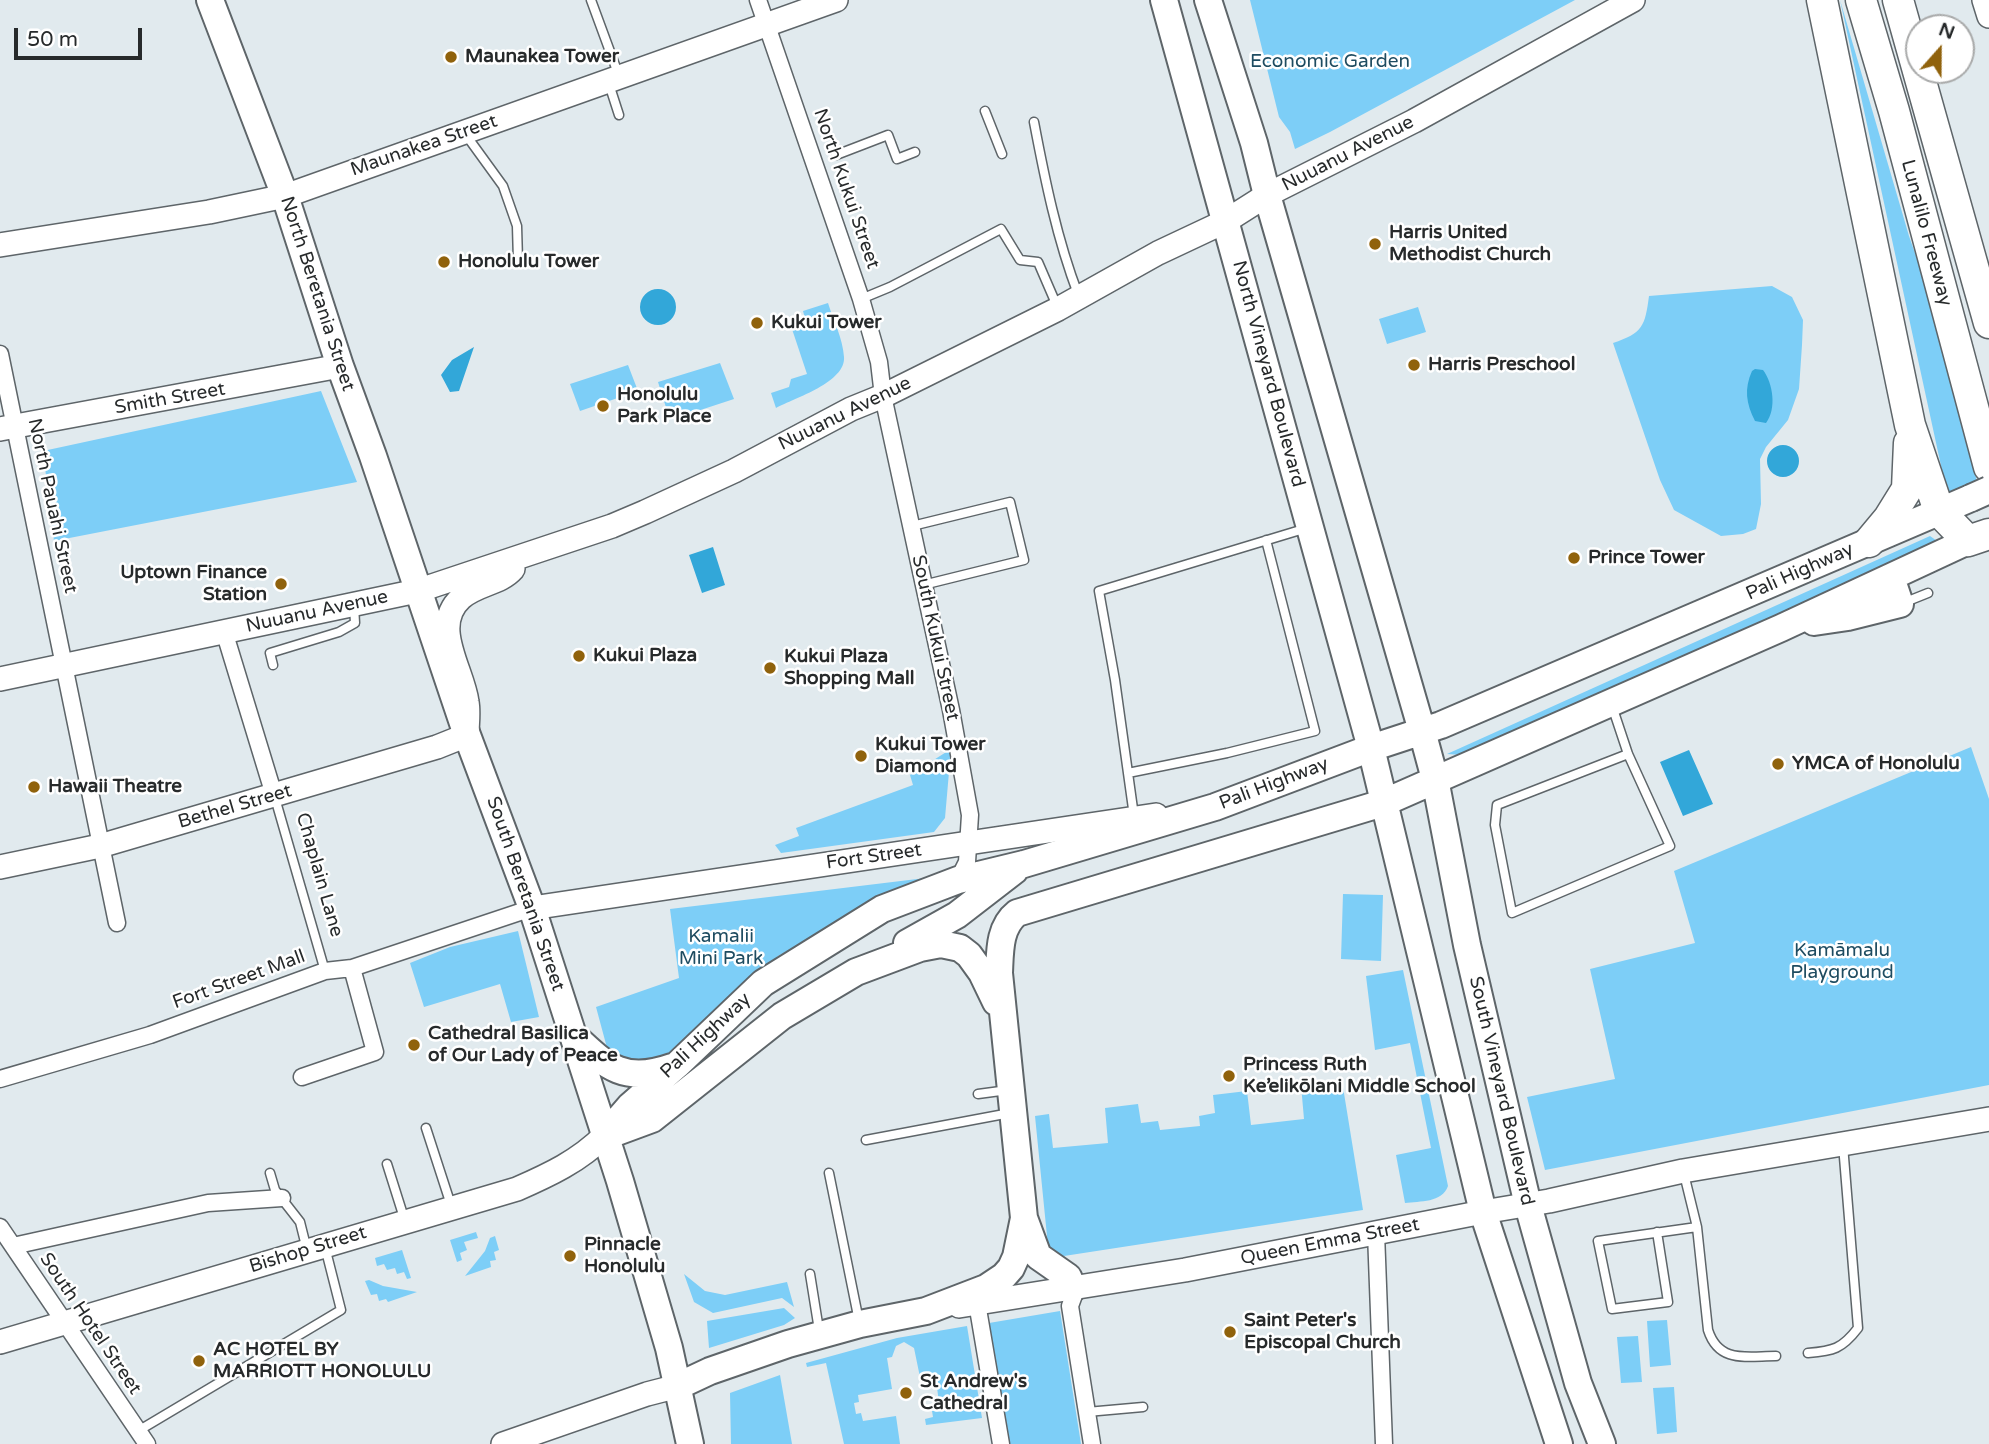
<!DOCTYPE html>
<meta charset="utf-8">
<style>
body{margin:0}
#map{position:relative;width:1989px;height:1444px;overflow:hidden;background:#e1eaee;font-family:"Varela Round",sans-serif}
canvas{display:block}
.north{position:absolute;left:1905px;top:14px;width:70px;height:70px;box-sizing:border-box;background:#fff;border:2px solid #a9aaaa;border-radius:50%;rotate:21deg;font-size:19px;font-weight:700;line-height:28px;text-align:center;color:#272a2b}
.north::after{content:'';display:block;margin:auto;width:24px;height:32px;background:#90620c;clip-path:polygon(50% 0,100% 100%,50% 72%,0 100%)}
.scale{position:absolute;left:14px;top:28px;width:128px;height:32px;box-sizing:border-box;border:4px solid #272a2b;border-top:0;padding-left:9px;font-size:21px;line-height:24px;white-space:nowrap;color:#272a2b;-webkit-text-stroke:5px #fff;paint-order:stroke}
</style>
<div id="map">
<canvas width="1989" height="1444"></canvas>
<div class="north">N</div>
<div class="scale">50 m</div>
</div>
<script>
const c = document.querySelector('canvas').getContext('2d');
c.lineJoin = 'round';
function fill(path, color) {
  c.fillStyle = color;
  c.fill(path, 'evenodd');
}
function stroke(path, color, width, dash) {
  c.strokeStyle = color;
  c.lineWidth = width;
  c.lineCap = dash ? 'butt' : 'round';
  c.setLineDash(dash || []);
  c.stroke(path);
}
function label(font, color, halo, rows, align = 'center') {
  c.font = font + ' "Varela Round",sans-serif';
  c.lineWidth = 5;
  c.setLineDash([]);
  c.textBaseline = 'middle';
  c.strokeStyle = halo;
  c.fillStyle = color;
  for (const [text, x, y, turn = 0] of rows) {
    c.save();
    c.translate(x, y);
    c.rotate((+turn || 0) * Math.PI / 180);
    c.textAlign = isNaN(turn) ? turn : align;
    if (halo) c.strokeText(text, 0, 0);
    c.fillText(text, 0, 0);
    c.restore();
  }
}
fill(new Path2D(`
 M1250 0H1575L1330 132 1295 149 1290 132 1279 117Z
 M1840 0 1909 236 1923 276 1979 489 1948 498Z
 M1772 286 1792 297 1803 320 1802 345 1799 389 1788 420 1766 447 1760 459 1761 504 1756 529 1743 534 1721 536 1674 510 1660 480 1613 343C1643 333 1645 326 1649 296Z
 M828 303C833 319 843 339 844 357 846 382 795 398 776 408L771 393 789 387 791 379 807 374 791 326 806 322 803 311Z
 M1418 307 1426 332 1387 344 1379 319Z
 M720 363 734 399 670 420 658 382Z
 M628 365 638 391 580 411 570 384Z
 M321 391 357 482 54 541 43 451Z
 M1930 536 1947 548 1463 755 1447 754Z
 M1971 747 1989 799V1085L1545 1170 1527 1097 1615 1079 1590 969 1695 943 1674 871Z
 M951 749 945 818 934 832 781 853 775 845 799 836 796 828 913 785 910 775Z
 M942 876 897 890 778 956 654 1070 610 1059 596 1007 679 978 670 909Z
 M1343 894 1383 895 1381 961 1341 959Z
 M518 931 539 1017 511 1022 500 984 424 1007 410 963 450 947Z
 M1403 970 1448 1186C1442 1203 1420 1201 1405 1203L1396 1155 1431 1148 1410 1043 1375 1050 1366 976Z
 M1342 1081 1363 1210 1064 1256 1053 1254 1048 1246 1035 1116 1049 1114 1053 1148 1108 1143 1105 1108 1138 1104 1141 1123 1158 1121 1160 1130 1200 1126 1199 1116 1215 1113 1213 1095 1247 1091 1251 1125 1304 1119 1301 1085Z
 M476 1232 478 1238 464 1242 467 1250 460 1253 462 1260 457 1262 450 1240Z
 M495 1236 499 1250 494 1252 496 1260 490 1261 491 1267 465 1276 485 1251 490 1238Z
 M402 1250 411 1278 407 1279 404 1272 397 1274 395 1268 387 1270 384 1264 377 1266 375 1258Z
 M684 1274 705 1291 725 1295 787 1282 794 1307 782 1298 713 1313 694 1302Z
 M369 1280 383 1286 417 1292 388 1302 386 1299 379 1301 377 1294 371 1295 365 1281Z
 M784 1308 795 1318 784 1325 709 1348 707 1321Z
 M1060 1311 1081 1444H1010L989 1323Z
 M1667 1320 1671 1365 1650 1367 1647 1321Z
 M967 1326 982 1418 926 1425 925 1419 933 1417 932 1411 940 1410 936 1380 921 1382 914 1348 904 1342 896 1346 892 1357 887 1358 892 1389 858 1395 859 1402 854 1403 856 1414 861 1413 863 1421 896 1416 900 1444H844L826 1363 807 1367 806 1363 897 1338Z
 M1638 1336 1642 1382 1621 1383 1617 1337Z
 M780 1375 792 1444H731L730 1393Z
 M1674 1387 1677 1432 1657 1434 1653 1388Z`), '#7dcef7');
fill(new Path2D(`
 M640 307a18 18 0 1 1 36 0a18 18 0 1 1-36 0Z
 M474 347 459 391 450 392 441 375 452 360Z
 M1755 369 1763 370C1773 383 1777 409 1766 423L1755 421C1746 403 1744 389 1752 371Z
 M1767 461a16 16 0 1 1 32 0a16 16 0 1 1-32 0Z
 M713 547 725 585 702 593 689 555Z
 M1689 750 1713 804 1683 816 1660 762Z`), '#32a7d9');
const lane = new Path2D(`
 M591 0 619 76
 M609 84 619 115
 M985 111 1002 154
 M1034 122C1045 180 1057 239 1078 294
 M466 135 503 186 517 226 518 261
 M836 155 888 135 897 159 915 152
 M861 299 890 287 1001 229 1020 260 1038 262 1057 306
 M912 526 1010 502 1024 560 923 585
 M1903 603 1928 593
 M273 665 270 653 339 632 355 623 354 606
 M1612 706 1628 754 1670 846 1512 913 1495 825 1497 805 1628 754
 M1128 773 1227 753 1315 731 1266 540
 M275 798 325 971
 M1134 816 1115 680 1099 591 1307 528
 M978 1094 1008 1090
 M426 1128 451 1205
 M866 1140 1010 1113
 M387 1164 405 1221
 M270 1173 275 1190 300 1222 307 1250
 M829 1173 859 1321
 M1684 1174 1697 1227 1708 1330C1719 1364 1747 1356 1776 1356
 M1657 1232 1668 1302 1612 1309 1598 1241 1697 1227
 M810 1274 819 1330
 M1808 1353C1833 1351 1842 1349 1858 1328L1843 1145
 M1087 1412 1143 1407
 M138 1431 341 1310 325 1247`);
const street = new Path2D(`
 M758 0 861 299 879 362 883 396 951 710 970 815 967 862 958 880
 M0 354 117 923
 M224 631 274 795
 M302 1077 375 1052 352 968
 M0 1079 150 1035 325 971 352 968 532 908
 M0 1227 147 1444
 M1376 1233 1384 1444
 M13 1246 208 1203 282 1198
 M1073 1288 1074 1295 1070 1306 1092 1444
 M977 1303 1001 1444`);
const secondary = new Path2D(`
 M1984 0 1989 16
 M0 245 209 212 285 196 836 0
 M0 429 340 366
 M0 679 417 591 612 526 645 512 734 471 851 409 883 396 1058 309 1158 253 1226 221 1267 195 1414 121 1633 0
 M0 867 100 846 437 747 467 735C467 724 469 712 467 702 463 670 430 626 461 598 476 584 500 584 513 569
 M532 908 1156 815
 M959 1306 1185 1270 1483 1212 1549 1201 1683 1171 1989 1119
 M0 1342 517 1189C549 1175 579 1161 604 1136
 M503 1444 647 1394 678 1386`);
const primary = new Path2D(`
 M210 0 285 196 340 366 373 456 467 735 532 908 620 1181 669 1348 690 1444
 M1164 0 1371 748 1483 1212 1559 1444
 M1208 0 1254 143 1267 195 1422 731 1435 779 1467 945 1528 1205 1578 1383 1602 1444
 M1814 622 1848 617 1900 604 1891 577
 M907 943 957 915 1014 871
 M574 1036C607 1067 624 1084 672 1067
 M604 1136 630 1106 677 1065 763 983 882 909 958 880 1024 864 1215 807 1371 748 1441 725 1971 498
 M606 1136 652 1119 782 1016 856 972 920 948 941 944 960 948 969 955 982 973 996 1002
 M1024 1218 1038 1256 1068 1277 1073 1288
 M678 1386 710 1371 788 1344 860 1324 926 1311 986 1288 1004 1276 1011 1268 1016 1257 1024 1218 999 973C1000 952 999 927 1017 913L1383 803 1781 628 1968 541`);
const highway = new Path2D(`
 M1822 0 1910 425 1939 511 1968 541 1989 534
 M1861 0 1894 111 1989 467
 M1898 0 1989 323
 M1869 542 1889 518 1907 489 1909 443`);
stroke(lane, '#5e6569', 11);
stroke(street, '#5e6569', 19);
stroke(secondary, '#5e6569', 26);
stroke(primary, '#5e6569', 30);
stroke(highway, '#5e6569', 33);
stroke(lane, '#fff', 8);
stroke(street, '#fff', 16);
stroke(secondary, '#fff', 23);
stroke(primary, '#fff', 26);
stroke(highway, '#fff', 30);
const primaryBridge = new Path2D(`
 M1971 498 1989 490`);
stroke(primaryBridge, '#5e6569', 30, []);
stroke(primaryBridge, '#fff', 26);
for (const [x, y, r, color] of [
 [451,57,7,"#90620c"],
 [1375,244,7,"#90620c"],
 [444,262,7,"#90620c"],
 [757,323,7,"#90620c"],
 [1414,365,7,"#90620c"],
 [603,406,7,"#90620c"],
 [1574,558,7,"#90620c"],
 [281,584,7,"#90620c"],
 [579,656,7,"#90620c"],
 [770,668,7,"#90620c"],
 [861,756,7,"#90620c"],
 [1778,764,7,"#90620c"],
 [34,787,7,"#90620c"],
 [414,1045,7,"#90620c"],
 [1229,1076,7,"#90620c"],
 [570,1256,7,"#90620c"],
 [1230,1332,7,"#90620c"],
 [199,1361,7,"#90620c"],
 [906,1393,7,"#90620c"]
]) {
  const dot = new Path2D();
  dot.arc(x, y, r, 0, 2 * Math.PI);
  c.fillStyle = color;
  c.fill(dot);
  stroke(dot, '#fff', 2.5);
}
label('bold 19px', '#272a2b', '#fff', [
 ["Maunakea Tower",465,57],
 ["Harris United",1389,233],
 ["Methodist Church",1389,255],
 ["Honolulu Tower",458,262],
 ["Kukui Tower",771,323],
 ["Harris Preschool",1428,365],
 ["Honolulu",617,395],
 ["Park Place",617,417],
 ["Prince Tower",1588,558],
 ["Uptown Finance",267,573,"right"],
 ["Station",267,595,"right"],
 ["Kukui Plaza",593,656],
 ["Kukui Plaza",784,657],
 ["Shopping Mall",784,679],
 ["Kukui Tower",875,745],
 ["Diamond",875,767],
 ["YMCA of Honolulu",1792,764],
 ["Hawaii Theatre",48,787],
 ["Cathedral Basilica",428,1034],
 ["of Our Lady of Peace",428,1056],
 ["Princess Ruth",1243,1065],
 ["Ke’elikōlani Middle School",1243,1087],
 ["Pinnacle",584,1245],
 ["Honolulu",584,1267],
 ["Saint Peter's",1244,1321],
 ["Episcopal Church",1244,1343],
 ["AC HOTEL BY",213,1350],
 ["MARRIOTT HONOLULU",213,1372],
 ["St Andrew's",920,1382],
 ["Cathedral",920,1404]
], 'left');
label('19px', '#1e4c61', '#fff', [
 ["Economic Garden",1330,62],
 ["Kamalii",721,937],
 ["Mini Park",721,959],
 ["Kamāmalu",1842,951],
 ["Playground",1842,973]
]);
label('19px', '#272a2b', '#fff', [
 ["Maunakea Street",424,146,-19],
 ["Nuuanu Avenue",1348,154,-27],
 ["North Kukui Street",846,189,71],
 ["Lunalilo Freeway",1926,233,75],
 ["North Beretania Street",317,294,72],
 ["North Vineyard Boulevard",1268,374,75],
 ["Smith Street",170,399,-10],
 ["Nuuanu Avenue",845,414,-26],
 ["North Pauahi Street",52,506,78],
 ["Pali Highway",1800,572,-24],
 ["Nuuanu Avenue",317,612,-12],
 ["South Kukui Street",935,638,78],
 ["Pali Highway",1274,784,-21],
 ["Bethel Street",235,807,-16],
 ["Fort Street",874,857,-8],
 ["Chaplain Lane",319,875,74],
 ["South Beretania Street",525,894,71],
 ["Fort Street Mall",239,980,-20],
 ["Pali Highway",706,1036,-43],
 ["South Vineyard Boulevard",1501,1091,77],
 ["Queen Emma Street",1330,1242,-11],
 ["Bishop Street",308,1250,-17],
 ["South Hotel Street",90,1324,56]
]);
</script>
